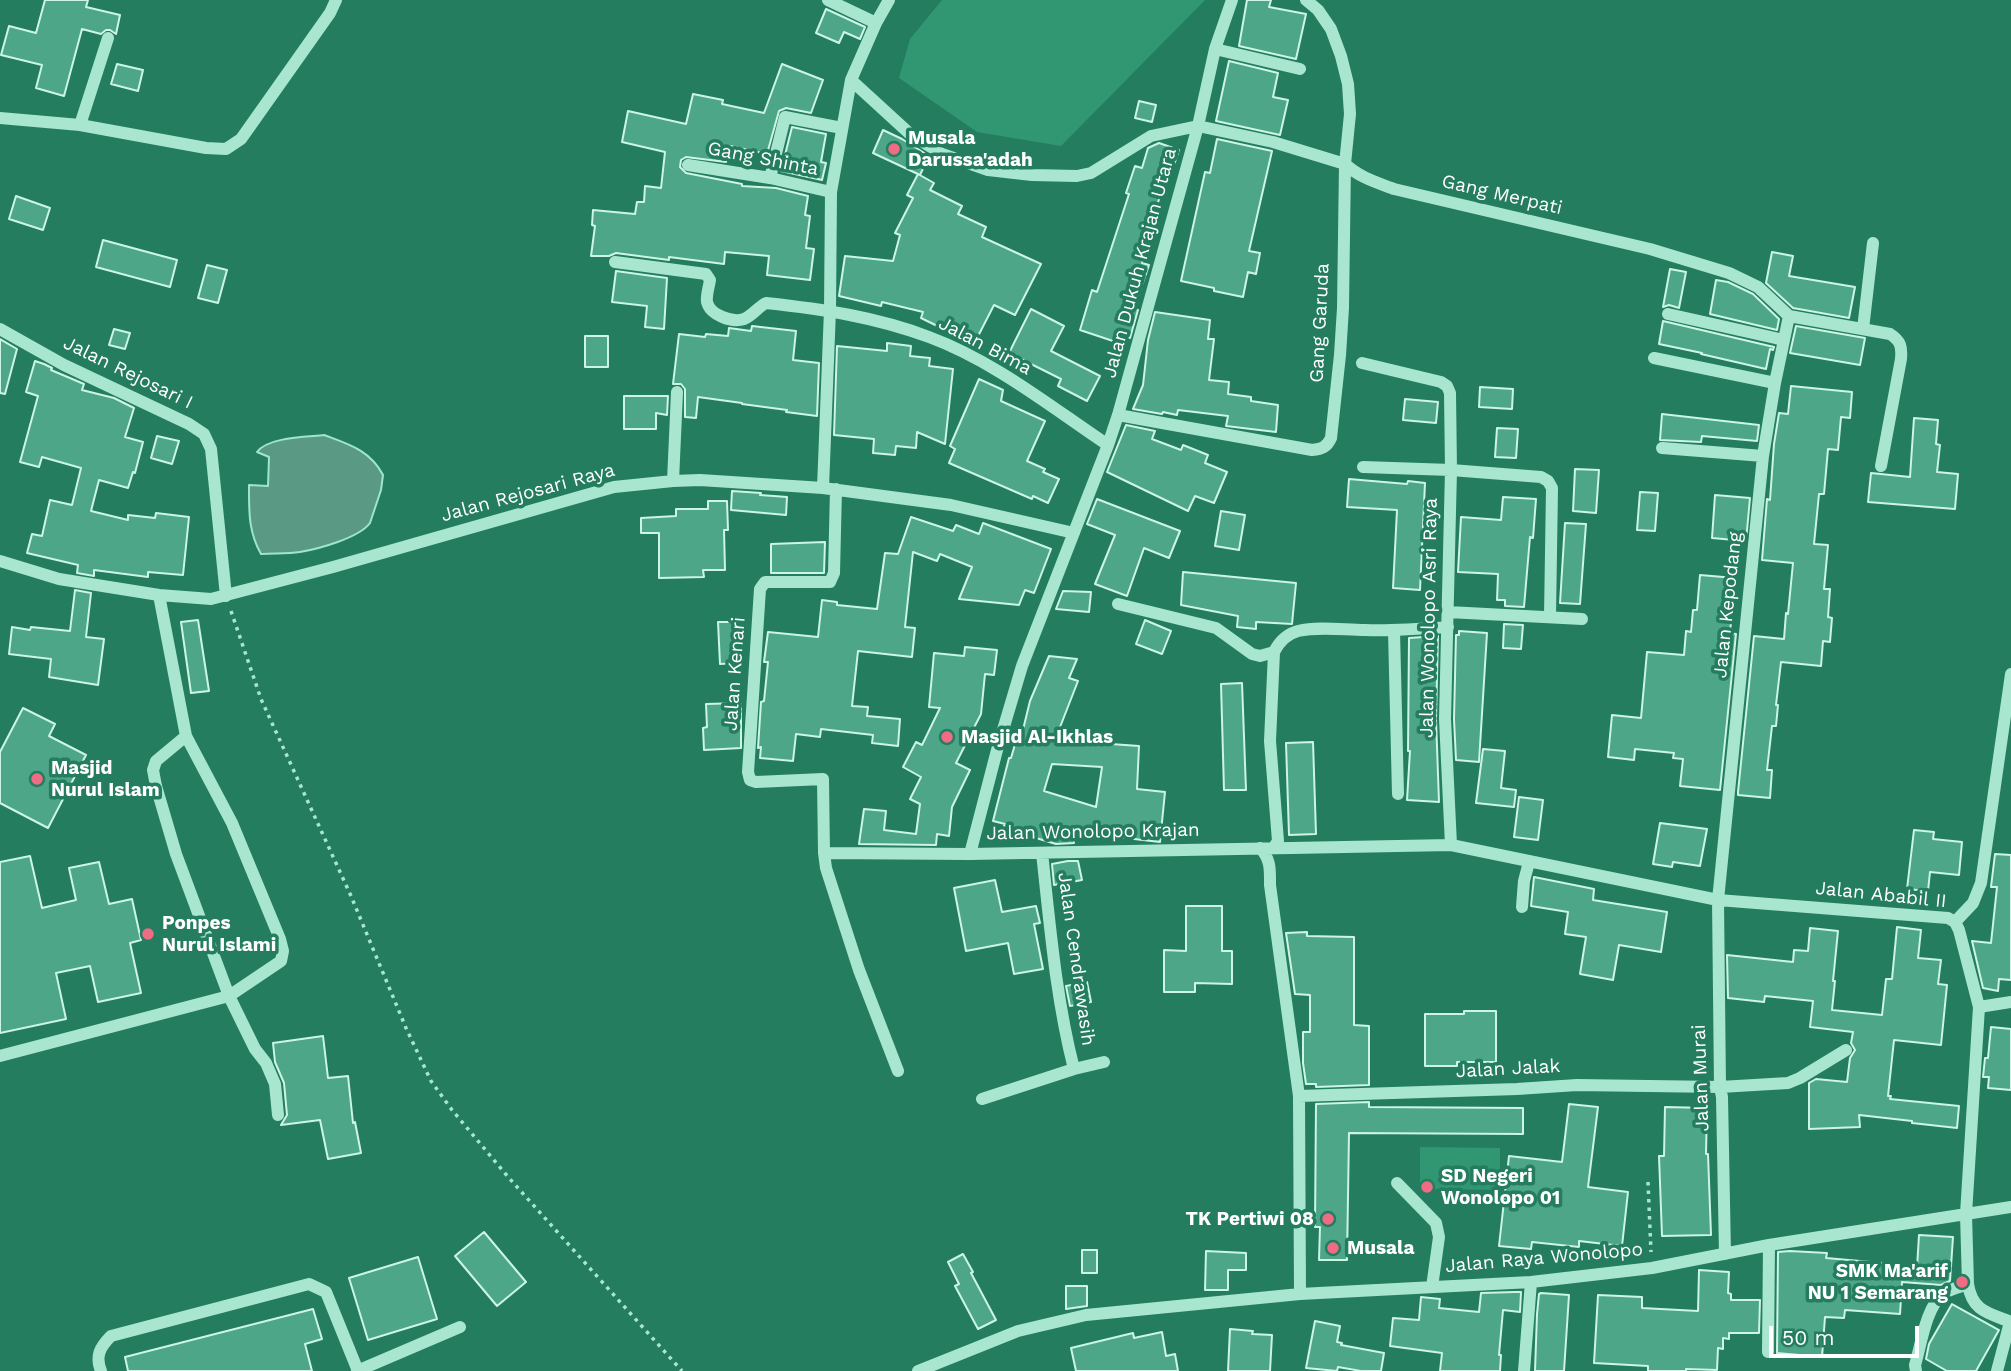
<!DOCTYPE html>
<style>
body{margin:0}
#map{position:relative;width:2011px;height:1371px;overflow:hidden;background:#247d5f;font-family:"Work Sans",sans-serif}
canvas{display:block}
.scale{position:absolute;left:1769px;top:1326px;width:150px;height:32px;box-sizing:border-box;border:4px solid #fff;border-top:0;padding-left:9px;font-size:21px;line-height:24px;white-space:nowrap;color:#fff;-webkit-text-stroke:5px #247d5f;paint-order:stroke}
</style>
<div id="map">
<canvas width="2011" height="1371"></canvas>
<div class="scale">50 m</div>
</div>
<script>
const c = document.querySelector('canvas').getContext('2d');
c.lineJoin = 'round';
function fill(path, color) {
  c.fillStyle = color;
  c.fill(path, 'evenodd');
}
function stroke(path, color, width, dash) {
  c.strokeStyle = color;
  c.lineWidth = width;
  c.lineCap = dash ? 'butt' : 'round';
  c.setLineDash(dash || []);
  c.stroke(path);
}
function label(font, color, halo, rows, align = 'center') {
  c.font = font + ' "Work Sans",sans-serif';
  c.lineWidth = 7;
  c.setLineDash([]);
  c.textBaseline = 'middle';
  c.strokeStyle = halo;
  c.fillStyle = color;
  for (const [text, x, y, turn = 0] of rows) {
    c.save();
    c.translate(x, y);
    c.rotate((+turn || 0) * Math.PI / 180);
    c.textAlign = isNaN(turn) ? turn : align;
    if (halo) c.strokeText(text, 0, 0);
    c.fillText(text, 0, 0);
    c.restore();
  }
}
fill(new Path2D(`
 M942 0H1205L1061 146 977 132 899 78 910 39Z
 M1420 1147 1500 1148V1190L1420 1189Z`), '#319773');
const water = new Path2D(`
 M324 435C348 444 370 450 383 475L381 490 370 523C359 538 318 549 300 552 287 554 274 553 261 554 248 531 249 510 249 485L268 486 269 457 257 452C268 437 306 437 324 435Z`);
fill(water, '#5a9a84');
stroke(water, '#9de6cc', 2);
const building = new Path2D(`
 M45 0H88L86 7 120 15 116 34 110 30H106L101 34 82 29 64 96 36 88 42 65 1 55 9 26 36 33Z
 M1247 0H1271L1269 7 1306 14 1296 59 1239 46Z
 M826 9 865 27 860 39 844 32 839 43 816 33Z
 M1229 61 1278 73 1273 97 1288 100 1280 135 1216 121Z
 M117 64 143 70 138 91 111 84Z
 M782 64 823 80 811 113 786 108 779 111 767 154 730 146 726 162 686 157 681 160 680 167 686 173 742 184V186L776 188 808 196 805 215 810 216 806 248 814 249 810 280 767 275 769 256 725 252 724 264 669 257V260L616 253 609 256H591L595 226 592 225 593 210 635 214 637 202H644L645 186 661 188 665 152 622 142 628 111 686 124 693 94 723 100 722 104 764 113Z
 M1139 101 1156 105 1152 122 1135 118Z
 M792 127 826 134 821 162 826 163 822 180 781 171Z
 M883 130 902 139 929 156 920 175 873 153Z
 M1217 139 1272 151 1249 251 1260 253 1256 274 1248 272 1243 297 1214 291V288L1181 281 1205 172 1210 173Z
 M1159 143 1179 150 1171 174 1168 173 1152 220 1156 222 1142 263 1149 265 1134 309 1138 310 1130 338 1121 337 1119 343 1080 330 1092 290 1097 292 1129 194 1126 193 1135 166 1142 168 1148 148Z
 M918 174 934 183 930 190 962 206 958 214 986 227 982 237 1041 264 1015 315 994 305 974 344 921 318 923 312 882 302 881 306 839 296 845 256 893 261 900 235 895 233 913 198 907 195Z
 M16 196 50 208 43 230 9 219Z
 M103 240 177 260 170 287 96 267Z
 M1772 252 1793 256 1789 276 1855 287 1849 318 1793 308 1766 283Z
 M207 265 227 270 218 303 198 298Z
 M1670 269 1686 272 1679 308 1669 305 1663 307Z
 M616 271 667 278 664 329 645 327 647 306 612 302Z
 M1716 280 1728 282 1753 294 1779 319 1777 330 1710 314Z
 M1031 309 1064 326 1051 351 1100 376 1087 401 1058 386 1061 379 1009 353Z
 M1155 312 1210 320 1208 339H1214L1209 380 1229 382 1228 394 1251 397V401L1278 405 1276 432 1226 426 1228 416 1178 410 1177 415 1163 412 1162 414 1133 409 1143 385 1148 340Z
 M1663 321 1774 347 1773 350 1770 349 1766 369 1701 354 1702 353 1659 344Z
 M752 326 796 331 793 360 819 363 817 416 786 412 787 410 742 404V403L698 397 696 418 685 417V389L681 384H673L679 334 705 337 706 334 728 336 729 328 751 331Z
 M1796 326 1865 338 1860 365 1790 353Z
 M114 329 130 333 125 349 109 345Z
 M585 336H608V367H585Z
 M0 339 17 349 5 394 0 393Z
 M887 343 911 346 910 356 930 358 929 366 953 369 945 444 917 432 916 448 896 446 895 455 873 453 874 439 834 435 837 346 887 351Z
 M35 361 44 364 52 368 51 370 84 384 82 390 114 398 134 408 125 437 143 442 135 473 133 472 128 488 99 480 91 511 128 520V515L155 518 156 513 189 517 183 575 148 572V577L94 570V576L77 573 78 565 27 553 32 534 42 536 50 500 72 505 81 468 42 457 39 467 20 462 38 396 26 392Z
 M979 379 1003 390 1001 401 1045 421 1027 461 1045 469 1043 472 1059 479 1048 503 1033 496 1032 499 949 463 955 449 950 446Z
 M1791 386 1852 392 1850 418 1841 417 1838 450 1828 449 1824 494H1819L1814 544 1828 545 1824 589H1830L1828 617 1832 618 1830 642 1823 641 1821 666 1781 662 1776 705H1778L1776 726H1772L1767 770H1772L1770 798 1738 795V792L1754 636 1784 639 1786 613 1788 614 1793 563 1762 560 1767 499 1770 500 1774 444 1779 413 1788 414Z
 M1480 387 1513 389 1512 409 1479 407Z
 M624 396H668L667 415 656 413V429H624Z
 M1405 399 1438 402 1436 423 1403 420Z
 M1662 414 1759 425 1757 441 1702 436 1701 442 1660 440Z
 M1914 418 1938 420 1936 444 1940 445 1937 472 1958 474 1955 509 1868 502 1871 473 1910 477Z
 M1126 425 1155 431 1152 439 1181 450 1183 445 1208 455 1205 463 1227 472 1214 503 1195 496 1188 511 1107 472Z
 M1497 428 1518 429 1516 458 1495 457Z
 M157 436 179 441 172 464 151 458Z
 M1575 469 1599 470 1596 513 1573 511Z
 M1349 479 1407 484 1408 481 1425 483 1420 590 1393 588 1397 510 1347 507Z
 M732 491 761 493 760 495 787 497 786 515 731 510Z
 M1640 492 1658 493 1655 531 1637 530Z
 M1715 495 1750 498 1746 541 1712 538Z
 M1503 497 1536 499 1533 538 1530 537 1524 607 1505 606V600H1497L1498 574 1458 572 1461 517 1501 520Z
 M1097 499 1180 531 1169 558 1144 548 1127 596 1095 584 1115 535 1087 524Z
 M708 501H727L728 530H724L725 570H703L704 577 659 578V533H641V518L676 516V509H708Z
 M1221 511 1245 515 1239 550 1215 546Z
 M911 517 953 531 956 525 979 534 983 523 1051 549 1034 593 1025 590 1019 605 959 599 972 567 940 554 937 561 913 552 905 627 915 628 912 657 858 651 852 706 868 707 867 716 900 719 898 746 872 743 873 735 821 729 820 737 796 734 793 761 760 758 761 747 758 748 761 702 764 701 768 662H764L768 632 818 637 822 600 837 602V605L877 609 885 553 898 554Z
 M1565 523 1586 524 1580 604 1560 603Z
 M825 542 824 573H771V544Z
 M1183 572 1296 583 1292 624 1256 622V629L1237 627 1238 616 1181 605Z
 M1700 575 1735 578 1730 633 1736 634 1720 790 1680 786 1683 759 1673 758 1674 753 1635 749 1634 760 1608 757 1612 715 1641 718 1647 652 1684 655 1686 631 1691 632 1693 610H1697Z
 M75 590 91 593 86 637 104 639 98 685 49 677 51 659 9 654 12 627 30 630 31 627 70 631Z
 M1063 591 1091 592 1089 612 1056 609Z
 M198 620 209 691 191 693 181 622Z
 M1145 620 1171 631 1162 654 1136 644Z
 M718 622H737L739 663 720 664Z
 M1504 624 1523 625 1521 649 1503 648Z
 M1459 631 1487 633 1479 762 1456 760 1454 719 1456 635H1459Z
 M1438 636 1436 719 1439 802 1407 800 1410 751H1408L1409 638Z
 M965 647 997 650 994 675 985 674 981 714 956 763 970 770 952 807 949 836 937 834 936 845 859 844 864 809 886 811 884 830 916 834 920 804 910 799 921 777 903 767 916 742 922 745 940 708 929 707 934 653 964 656Z
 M1049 656 1077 659 1069 678 1078 681 1055 740 1139 746 1137 789 1165 792 1160 842 1117 837 1088 829 1084 839 1073 836 1074 843 1056 844 1003 828 1005 824 993 821 1009 758H1011L1016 741 1020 742 1030 701ZM1052 764 1102 767 1096 807 1044 791Z
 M1242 683 1246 790H1224L1221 684Z
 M741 703V748L704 750 703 728 707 727 706 704Z
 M23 708 55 724 49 736 86 755 48 828 0 803V752Z
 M1313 742 1316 834 1289 835 1286 743Z
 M1483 749 1505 751 1501 788 1516 790 1514 807 1476 803Z
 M1519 797 1543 800 1538 840 1514 837Z
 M1660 823 1707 829 1700 866 1673 862 1672 867 1653 864Z
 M1914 830 1934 832 1933 839 1962 842 1959 875 1930 872 1928 891 1907 889Z
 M1995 854 2011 855V980L1999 979 1998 991 1983 988 1972 941 1991 943 1997 887H1991Z
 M30 856 42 908 76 900 69 868 99 862 109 904 132 899 141 940 130 943 141 993 98 1002 90 966 56 973 66 1019 0 1033V862Z
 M1068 861H1078L1082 880 1054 885 1052 864Z
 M1534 877 1594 889 1593 900 1667 912 1661 952 1619 945 1613 980 1580 974 1586 937 1565 934 1568 912 1531 906Z
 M995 880 1002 912 1036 906 1040 923 1034 924 1043 969 1014 974 1008 943 966 951 954 888Z
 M1186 906H1222V951H1232V984L1195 983V992H1164V950L1186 951Z
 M1897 927 1921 930 1918 958 1941 960 1938 984 1947 985 1941 1045 1894 1040 1888 1096H1891L1890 1099 1959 1106 1957 1128 1912 1123V1121L1859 1115 1860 1127 1809 1129V1083L1816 1079 1847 1082 1850 1058 1855 1050 1851 1043 1853 1032 1810 1027 1813 1001 1765 996 1764 1002 1728 998 1727 955 1793 962 1794 950 1808 951 1810 928 1838 931 1833 981H1835L1832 1010 1882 1015 1886 979H1892Z
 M1307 932V936L1354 937V1025L1369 1026V1085L1316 1087V1084H1306L1303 1063V1032H1310V995L1295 994 1286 933Z
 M1087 982 1091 1002 1070 1006 1066 986Z
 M1464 1011H1496V1062H1457V1066H1425V1014H1464Z
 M1991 1027 2011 1029V1090L1988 1088 1989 1077H1983L1985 1058H1988Z
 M323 1036 328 1078 348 1076 353 1123 355 1122 361 1153 328 1159 320 1120 281 1125 287 1115 284 1083 275 1062 273 1043Z
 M1369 1102V1107L1523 1108V1134L1349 1133 1347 1260H1319L1320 1227H1315L1316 1104Z
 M1569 1104 1598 1107 1588 1187 1628 1192 1622 1246 1579 1241V1247L1532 1242 1531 1249 1499 1246 1509 1156 1562 1162Z
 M1665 1107 1707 1108 1706 1154H1708L1711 1235 1662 1236 1659 1156H1664Z
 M484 1232 526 1282 497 1306 455 1256Z
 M1919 1235 1953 1237 1950 1281 1941 1285 1902 1282 1900 1314 1845 1310 1844 1318 1825 1317 1822 1357 1777 1353 1778 1252 1790 1251 1827 1253 1826 1258 1883 1263V1265L1917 1268Z
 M1082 1250H1097V1273H1082Z
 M1206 1251 1246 1253V1270H1228V1290H1205Z
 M963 1254 973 1272 971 1273 996 1320 978 1329 955 1286 959 1284 948 1262Z
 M418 1257 437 1319 368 1340 349 1278Z
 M1699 1270 1729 1272 1728 1293 1731 1294V1300H1760L1759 1333H1729V1339L1723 1338V1349L1718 1348 1717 1370 1686 1369V1371H1648V1366L1594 1363 1598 1295 1642 1297V1308L1698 1311Z
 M1066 1286H1087V1306L1066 1309Z
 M1515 1292H1521L1520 1312 1503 1310 1499 1355H1501L1500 1371H1440L1442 1353 1390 1346 1393 1318 1419 1320 1421 1297 1440 1299 1439 1308 1479 1312 1481 1293Z
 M1541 1293 1569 1295 1564 1371H1535L1537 1314 1539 1294Z
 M1952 1304 1999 1330 1976 1371H1947L1926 1359 1929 1344Z
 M313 1309 322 1339 305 1344 312 1371H128L125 1357Z
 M1315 1321 1340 1326 1337 1342 1342 1343 1341 1345 1384 1353 1381 1371H1361L1338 1367 1337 1371 1306 1368Z
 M1230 1329 1253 1331 1252 1334 1272 1335 1270 1371H1228Z
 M1162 1332 1166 1356 1175 1354 1178 1371H1076L1071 1348 1133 1333 1134 1338Z`);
fill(building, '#4ca687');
stroke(building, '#ccf5e6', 2);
stroke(new Path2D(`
 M231 611 261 699 351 896 406 1028 431 1081 452 1110 509 1178 682 1371
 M1648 1182 1651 1252`), '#a9e6d0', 3.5, [3.5, 5]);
stroke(new Path2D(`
 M828 0 876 23
 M1232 0 1215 49 1198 126 1118 415 1108 445 1022 666 997 750 970 854 1451 845 1718 900 1948 918 1955 922 1959 930 1979 1007 1966 1214 1968 1284C1960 1287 1950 1289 1943 1294 1926 1307 1921 1345 1915 1365L1916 1371
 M1215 49 1300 69
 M851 80 910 134 942 154 988 170 1032 175 1077 176 1091 173 1151 136 1198 126 1273 142 1345 164C1359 177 1375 182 1394 189L1650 249 1729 273 1758 287 1789 316
 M0 118 80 125 206 148 226 149 241 139 330 13 336 0
 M80 125 108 38
 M688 165 770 178 831 192
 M770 178 785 117 842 128
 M615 262 706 274 710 280C709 287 706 295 707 302 710 315 732 323 744 319 753 315 758 307 766 303 822 309 876 317 929 337 994 361 1051 407 1108 445
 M1668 314 1784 340
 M1789 316 1890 334C1901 341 1902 347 1901 359L1881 466
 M0 329 64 365 189 424 204 434 211 449 226 596
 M1863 329 1873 243
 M1654 358 1775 383
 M1362 363 1441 382 1447 386 1450 393 1451 470 1445 719 1451 845
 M1118 415 1312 450C1322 449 1327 447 1331 438L1340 355 1343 308 1345 164 1350 114 1348 84 1341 56 1331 29 1318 10 1306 0
 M1662 448 1763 456
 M1363 467 1451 470 1541 477 1548 481 1552 488 1550 616
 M673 481 677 392
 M823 488 830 310 831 192 851 80 876 23 889 0
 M836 489 834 573 830 582H765L760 589 748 772 750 780 756 782 823 779 824 853 970 854
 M0 561 59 579 159 595 211 599 333 567 614 487 673 481 700 480 823 488 951 505 1074 533
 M1118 604 1216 628 1252 654 1260 656 1274 652
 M1448 612 1582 619
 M1394 631 1398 794
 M186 736 156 761 153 770 156 786 176 854 229 996 255 1049 266 1063 275 1084 278 1115
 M1274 847 1278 841 1270 741 1274 652C1279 642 1287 634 1298 631 1319 626 1344 630 1365 630 1393 631 1420 629 1448 627
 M1260 848C1271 859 1270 870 1270 885L1299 1096 1300 1294
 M824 853 826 868 859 970 898 1071
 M1042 853C1050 926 1056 999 1074 1069
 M1522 907 1524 881 1529 862
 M1955 922 1973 903 1981 883 2011 674
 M1979 1007 2011 1002
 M0 1056 229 996 281 961 283 951 280 939 232 823 186 736 159 595
 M1299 1096 1517 1089 1577 1085 1720 1087 1788 1083 1800 1078 1846 1050
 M982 1099 1074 1069 1104 1062
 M1397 1183 1436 1223 1439 1237 1432 1287
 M1725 1254 1722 1097 1720 1087 1718 900 1763 456 1775 383 1789 316
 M1968 1284C1972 1311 1988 1313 2011 1322
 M1768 1352 1769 1245
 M101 1371C95 1356 100 1347 111 1336L309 1284 326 1292 358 1371
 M357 1371 460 1327
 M918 1371 1018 1331 1086 1315 1300 1294 1531 1282 1652 1268 1769 1245 2011 1207
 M1524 1371 1531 1282
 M1997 1371 2010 1322`), '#a9e6d0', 12);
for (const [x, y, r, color] of [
 [894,149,7,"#f06c85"],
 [947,737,7,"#f06c85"],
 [37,779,7,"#f06c85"],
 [148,934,7,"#f06c85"],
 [1427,1187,7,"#f06c85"],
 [1328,1219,7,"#f06c85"],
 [1333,1248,7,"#f06c85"],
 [1962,1282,7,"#f06c85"]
]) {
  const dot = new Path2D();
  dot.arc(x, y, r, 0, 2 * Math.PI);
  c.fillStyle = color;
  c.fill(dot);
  stroke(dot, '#247d5f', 2.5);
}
label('bold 19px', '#fff', '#247d5f', [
 ["Musala",908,138],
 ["Darussa'adah",908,160],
 ["Masjid Al-Ikhlas",961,737],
 ["Masjid",51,768],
 ["Nurul Islam",51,790],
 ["Ponpes",162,923],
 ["Nurul Islami",162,945],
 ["SD Negeri",1441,1176],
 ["Wonolopo 01",1441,1198],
 ["TK Pertiwi 08",1314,1219,"right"],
 ["Musala",1347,1248],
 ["SMK Ma'arif",1948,1271,"right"],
 ["NU 1 Semarang",1948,1293,"right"]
], 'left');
label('19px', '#fff', '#247d5f', [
 ["Gang Shinta",763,159,11],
 ["Gang Merpati",1502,195,13],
 ["Jalan Dukuh Krajan Utara",1140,263,-75],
 ["Gang Garuda",1320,323,-87],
 ["Jalan Bima",985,346,28],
 ["Jalan Rejosari I",128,373,26],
 ["Jalan Rejosari Raya",528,493,-15],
 ["Jalan Kepodang",1728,605,-84],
 ["Jalan Wonolopo Asri Raya",1429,618,-89],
 ["Jalan Kenari",735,674,-86],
 ["Jalan Wonolopo Krajan",1093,832,-1],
 ["Jalan Ababil II",1881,895,6],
 ["Jalan Cendrawasih",1076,959,82],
 ["Jalan Jalak",1508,1069,-3],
 ["Jalan Murai",1701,1078,-92],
 ["Jalan Raya Wonolopo",1544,1258,-5]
]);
</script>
